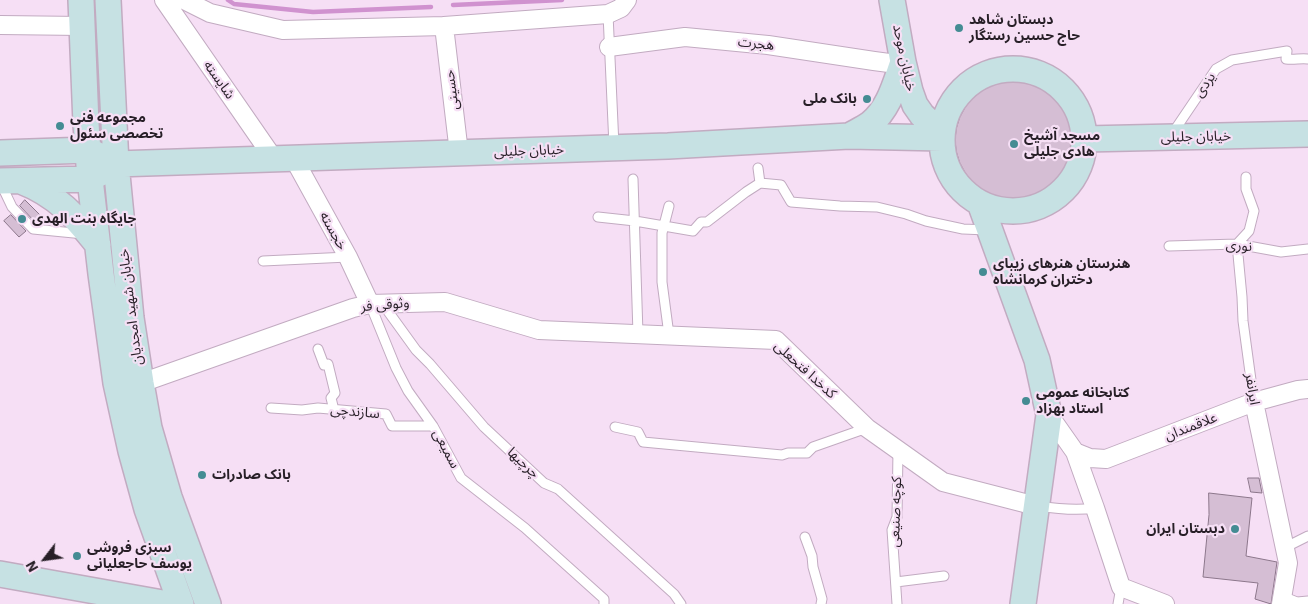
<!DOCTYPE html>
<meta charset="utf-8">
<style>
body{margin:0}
#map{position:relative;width:1308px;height:604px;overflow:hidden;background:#f6dff5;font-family:"IBM Plex Sans",sans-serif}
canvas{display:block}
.north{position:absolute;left:20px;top:534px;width:50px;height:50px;-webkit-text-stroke:4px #f6dff5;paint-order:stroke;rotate:240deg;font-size:14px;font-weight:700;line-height:20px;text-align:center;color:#271f27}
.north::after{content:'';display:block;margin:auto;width:18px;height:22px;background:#271f27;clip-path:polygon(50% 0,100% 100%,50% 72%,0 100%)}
</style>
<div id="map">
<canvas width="1308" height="604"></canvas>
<div class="north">N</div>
</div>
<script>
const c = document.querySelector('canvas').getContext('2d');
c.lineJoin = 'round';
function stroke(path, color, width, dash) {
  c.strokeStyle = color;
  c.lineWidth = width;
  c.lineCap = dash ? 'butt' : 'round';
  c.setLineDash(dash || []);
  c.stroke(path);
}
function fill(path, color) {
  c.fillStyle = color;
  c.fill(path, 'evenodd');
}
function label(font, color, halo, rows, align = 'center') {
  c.font = font + ' "IBM Plex Sans","Noto Sans Arabic",sans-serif';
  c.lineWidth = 4.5;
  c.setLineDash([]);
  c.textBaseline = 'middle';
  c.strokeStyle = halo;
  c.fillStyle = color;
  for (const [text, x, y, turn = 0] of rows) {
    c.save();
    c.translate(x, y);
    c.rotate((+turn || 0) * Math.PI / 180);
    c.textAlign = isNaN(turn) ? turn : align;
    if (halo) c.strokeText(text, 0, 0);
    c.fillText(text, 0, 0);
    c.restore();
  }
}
stroke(new Path2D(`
 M228 0 234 4 313 12 431 7
 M453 5 562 0`), '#d092cf', 4.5);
const building = new Path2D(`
 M955 140a59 59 0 1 1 118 0a59 59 0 1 1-118 0Z
 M25 200 41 216 35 222 20 206Z
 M11 215 26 231 19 237 4 221Z
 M1248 478H1259L1262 493 1251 492Z
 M1209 493 1252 498 1246 556 1277 562 1271 604 1255 599 1258 583 1203 577 1209 515Z`);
fill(building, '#d5bed4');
stroke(building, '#8c778b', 1);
const lane = new Path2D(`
 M608 14 614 146
 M1172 134 1216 69 1232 60 1287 51 1286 59C1294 60 1301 58 1308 59
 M758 168 760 183
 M1246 177V189L1254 211 1249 231 1237 244 1242 297 1243 321 1254 402
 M633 179 638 334
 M1 184 12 207 33 229 84 234
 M598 217 635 221 693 231 701 222H707L746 192 760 183 781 185 791 202 840 206 877 207 906 214 926 221 963 229 987 230
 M1169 246 1237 244 1281 252 1308 249
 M263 261 348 257
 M382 303 416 350 430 364 484 427 544 483 558 489 674 594 681 604
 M370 304 396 368 408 391 433 426 461 478 525 528 604 599V604
 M669 335 662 282V233L669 206
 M318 349 324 365 328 364 335 393 331 398 334 410
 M271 408 302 410 318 408 386 414 392 426H433
 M615 427 638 432 643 442 782 455 788 453H807L813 447 867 428
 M1039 506C1058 509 1076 511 1095 508
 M805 537 812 556 813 567 822 599 821 604
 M1284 548 1308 536
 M896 582 944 576
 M1282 596 1297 602 1308 601
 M897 604 892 530 897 517 898 450
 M1118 604 1121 587`);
const street = new Path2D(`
 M164 0 274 159
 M184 0 210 13 283 30 444 26 608 14 621 8 627 0
 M0 25 82 26
 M444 26 459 153
 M609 47 685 37 768 45 874 61 889 63 903 62
 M294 159 348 257 370 304
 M141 383 353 308 370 304 445 302 539 330 776 340 867 428 943 482 1036 506
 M1254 402 1288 563 1281 604
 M1049 415 1075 452 1095 508 1121 587 1165 604
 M1075 452 1090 458 1106 459 1254 402 1298 390 1308 389`);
const secondary = new Path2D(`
 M81 0 86 124 90 179 101 274 116 383 131 451 147 509 181 604
 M108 0 116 164 131 318 141 383 149 428 169 497 208 604
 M892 0 903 62 910 91 915 105 922 115 942 134
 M942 140a71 71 0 1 1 142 0a71 71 0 1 1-142 0Z
 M849 136C856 132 863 129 870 124 889 109 895 84 903 62
 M1085 139 1308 134
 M0 153 88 150 103 158
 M0 181 90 179 116 164 668 146 849 136 942 138
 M21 181C57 195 75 216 98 245
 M980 203 1037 360 1049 415 1023 604
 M0 574 168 604`);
stroke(lane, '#c2abc1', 11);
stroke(street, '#c2abc1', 20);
stroke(secondary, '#c2abc1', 28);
stroke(lane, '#fff', 9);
stroke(street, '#fff', 18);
stroke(secondary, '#c6e1e3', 25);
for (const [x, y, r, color] of [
 [959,28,5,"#448c93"],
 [867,99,5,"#448c93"],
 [60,126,5,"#448c93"],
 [1014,144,5,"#448c93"],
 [22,219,5,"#448c93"],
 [983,272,5,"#448c93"],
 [1026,401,5,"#448c93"],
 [202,475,5,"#448c93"],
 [1235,529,5,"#448c93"],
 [77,556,5,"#448c93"]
]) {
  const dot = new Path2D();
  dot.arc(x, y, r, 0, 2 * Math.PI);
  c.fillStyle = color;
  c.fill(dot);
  stroke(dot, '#f6dff5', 2);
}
label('bold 14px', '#271f27', '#f6dff5', [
 ["دبستان شاهد",969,20],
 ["حاج حسین رستگار",969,36],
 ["بانک ملی",857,99,"right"],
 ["مجموعه فنی",70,118],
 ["تخصصی سئول",70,134],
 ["مسجد آشیخ",1024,136],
 ["هادی جلیلی",1024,152],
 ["جایگاه بنت الهدی",32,219],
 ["هنرستان هنرهای زیبای",993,264],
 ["دختران کرمانشاه",993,280],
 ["کتابخانه عمومی",1036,393],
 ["استاد بهزاد",1036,409],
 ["بانک صادرات",212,475],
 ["دبستان ایران",1225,529,"right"],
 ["سبزی فروشی",87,548],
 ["یوسف حاجعلیانی",87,564]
], 'left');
label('14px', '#271f27', '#f6dff5', [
 ["هجرت",756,44,6],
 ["خیابان موحد",904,58,78],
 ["شایسته",219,80,55],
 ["یزدی",1205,85,-55],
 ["حسینی",452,90,-97],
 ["خیابان جلیلی",1196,137,-1],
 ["خیابان جلیلی",529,151,-2],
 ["خجسته",333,231,61],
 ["نوری",1239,246,5],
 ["وثوقی فر",385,305,-5],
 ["خیابان شهید امجدیان",131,307,-97],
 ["کدخدا فتحعلی",805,370,42],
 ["ایرانفر",1252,389,81],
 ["سازندچی",355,412,5],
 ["علاقمندان",1191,427,-21],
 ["سمیعی",446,449,62],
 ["چرچیها",523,463,43],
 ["کوچه صنیعی",896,512,-88]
]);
</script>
